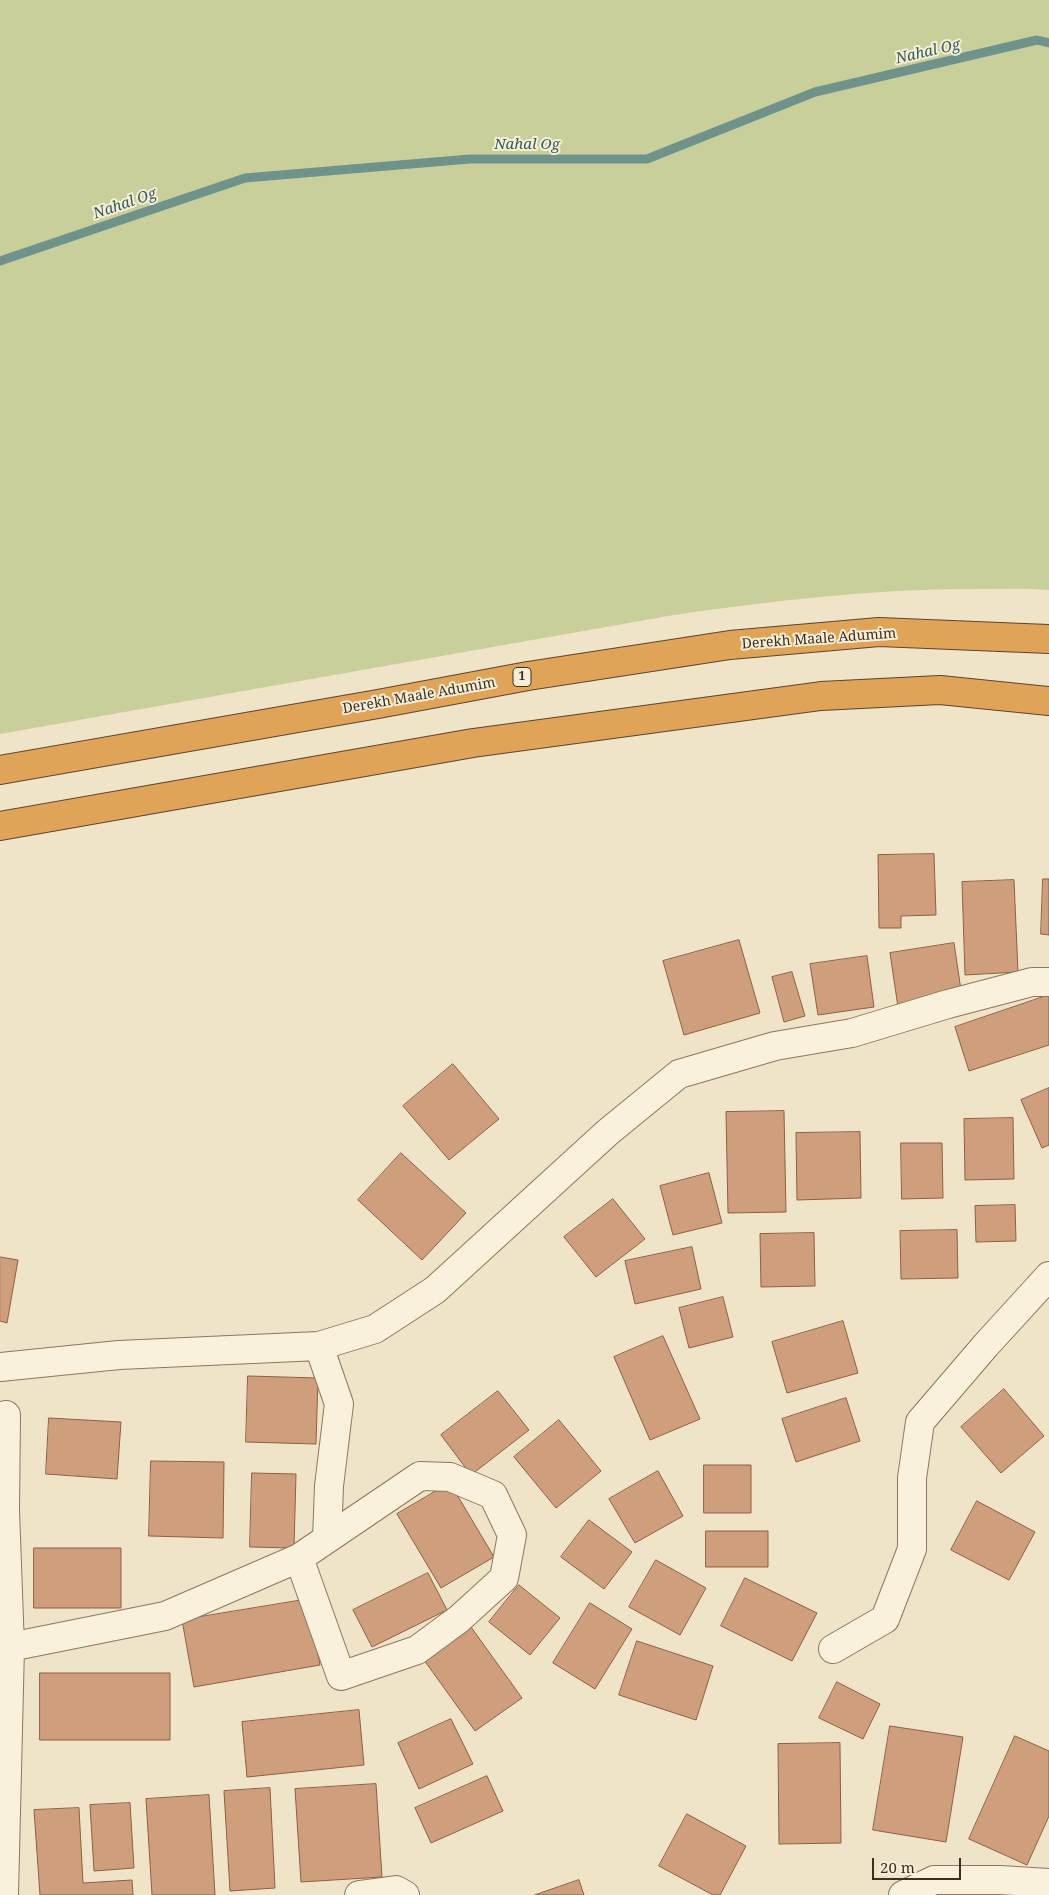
<!DOCTYPE html>
<style>
body{margin:0}
#map{position:relative;width:1049px;height:1895px;overflow:hidden;background:#f0e4c8;font-family:"Noto Serif",serif}
canvas{display:block}
.scale{position:absolute;left:872px;top:1858px;width:89px;height:22px;box-sizing:border-box;border:2px solid #3d2e20;border-top:0;padding-left:6px;font-size:15px;line-height:18px;white-space:nowrap;color:#3d2e20;-webkit-text-stroke:4px #f7eed8;paint-order:stroke}
</style>
<div id="map">
<canvas width="1049" height="1895"></canvas>
<div class="scale">20 m</div>
</div>
<script>
const c = document.querySelector('canvas').getContext('2d');
c.lineJoin = 'round';
function fill(path, color) {
  c.fillStyle = color;
  c.fill(path, 'evenodd');
}
function stroke(path, color, width, dash) {
  c.strokeStyle = color;
  c.lineWidth = width;
  c.lineCap = dash ? 'butt' : 'round';
  c.setLineDash(dash || []);
  c.stroke(path);
}
function label(font, color, halo, rows, align = 'center') {
  c.font = font + ' "Noto Serif",serif';
  c.lineWidth = 4;
  c.setLineDash([]);
  c.textBaseline = 'middle';
  c.strokeStyle = halo;
  c.fillStyle = color;
  for (const [text, x, y, turn = 0] of rows) {
    c.save();
    c.translate(x, y);
    c.rotate((+turn || 0) * Math.PI / 180);
    c.textAlign = isNaN(turn) ? turn : align;
    if (halo) c.strokeText(text, 0, 0);
    c.fillText(text, 0, 0);
    c.restore();
  }
}
fill(new Path2D(`
 M0 0H1049V590C1024 588 998 589 973 589 872 589 773 601 674 615L0 734Z`), '#c9cf9b');
stroke(new Path2D(`
 M0 261 245 178 470 159H647L815 92 1037 40 1049 43`), '#6f938a', 9);
const building = new Path2D(`
 M934 854 936 915 901 916V928H879L878 855Z
 M1043 879H1049V935L1041 934Z
 M1014 880 1018 972 965 975 962 882Z
 M739 940 760 1013 684 1035 663 961Z
 M954 943 962 997 898 1007 890 953Z
 M867 956 874 1007 818 1015 810 964Z
 M792 972 805 1016 784 1022 772 977Z
 M1049 995V1045L969 1071 955 1027Z
 M453 1064 499 1119 449 1160 403 1106Z
 M1049 1088V1145L1042 1148 1021 1100Z
 M784 1111 786 1212 728 1213 726 1112Z
 M1013 1118 1014 1179 965 1180 964 1119Z
 M860 1132 861 1198 797 1200 796 1133Z
 M901 1143H942L943 1198 902 1199Z
 M401 1153 466 1213 422 1260 358 1200Z
 M709 1173 722 1223 673 1235 660 1186Z
 M613 1199 645 1239 596 1277 564 1237Z
 M1015 1205 1016 1241 976 1242 975 1206Z
 M957 1230 958 1278 901 1279 900 1231Z
 M814 1233 815 1286 761 1287 760 1234Z
 M692 1247 701 1289 635 1304 625 1261Z
 M0 1257 18 1260 7 1323 0 1321Z
 M723 1297 733 1337 689 1348 679 1308Z
 M843 1321 858 1373 787 1393 772 1342Z
 M663 1336 700 1419 650 1440 614 1357Z
 M248 1376 318 1378 316 1444 246 1442Z
 M1004 1389 1044 1436 1001 1473 961 1427Z
 M498 1391 529 1430 471 1475 441 1435Z
 M846 1398 860 1441 796 1462 782 1419Z
 M49 1418 121 1422 117 1479 46 1474Z
 M559 1420 601 1471 556 1508 514 1457Z
 M151 1461 224 1462 223 1538 149 1536Z
 M704 1465H751V1513H704Z
 M658 1471 683 1516 635 1543 609 1499Z
 M252 1473 296 1474 294 1548 250 1547Z
 M450 1483 494 1557 441 1588 397 1514Z
 M977 1501 1035 1532 1009 1580 951 1550Z
 M589 1520 632 1552 604 1589 561 1557Z
 M706 1531H768V1567H706Z
 M34 1548H121V1608H34Z
 M656 1560 706 1588 680 1635 629 1607Z
 M428 1573 447 1610 372 1647 353 1610Z
 M745 1578 817 1613 792 1661 721 1626Z
 M519 1585 560 1618 530 1655 489 1622Z
 M309 1599 320 1665 194 1687 182 1620Z
 M590 1603 632 1629 595 1689 553 1663Z
 M471 1627 522 1698 475 1731 424 1660Z
 M637 1641 713 1666 696 1720 619 1695Z
 M40 1673H170V1740H40Z
 M837 1682 880 1704 863 1739 819 1718Z
 M359 1710 364 1765 247 1777 242 1722Z
 M451 1719 473 1764 419 1789 398 1743Z
 M890 1726 963 1737 946 1842 873 1830Z
 M1015 1736 1049 1751V1816L1027 1865 969 1839Z
 M840 1743 841 1843 779 1844 778 1744Z
 M487 1776 503 1811 431 1843 415 1808Z
 M376 1784 382 1877 301 1882 295 1789Z
 M270 1788 275 1888 230 1891 224 1791Z
 M209 1795 215 1895H152L146 1799Z
 M130 1803 134 1868 94 1871 90 1805Z
 M79 1808 83 1883 132 1880 133 1895H40L34 1810Z
 M687 1814 746 1846 720 1895H713L659 1866Z
 M579 1880 584 1895H535Z`);
fill(building, '#cf9f7d');
stroke(building, '#8d5f41', 1);
const minor = new Path2D(`
 M319 1346 339 1404 329 1486 327 1539
 M0 1367 119 1355 319 1346 375 1329 435 1290 608 1132 679 1074 775 1046 852 1033 948 1004 1032 982H1049
 M6 1415 5 1510 10 1647
 M833 1649 885 1619 912 1549V1478L920 1422 986 1345 1049 1276
 M4 1895 10 1647 165 1616 299 1558 420 1476 450 1477 493 1495 512 1535 504 1578 459 1619 417 1650 341 1676 299 1558
 M359 1895 396 1890 405 1895
 M903 1895 934 1880H1000L1049 1883`);
const highway = new Path2D(`
 M0 770 378 704 528 676 730 645 879 632 1049 639
 M0 826 473 743 821 696 940 690 1049 701`);
stroke(minor, '#8d765c', 30);
stroke(highway, '#5b4430', 30);
stroke(minor, '#faf1dc', 28);
stroke(highway, '#e0a458', 28);
for (const [x, y, w] of [
 [522,677,18]
]) {
  const box = new Path2D();
  box.roundRect(x - w / 2, y - 9.5, w, 19, 4);
  c.fillStyle = '#f7eed8';
  c.fill(box);
  stroke(box, '#3d2e20', 1);
}
label('bold 12px', '#3d2e20', null, [
 ["1",522,677]
]);
label('14px', '#3d2e20', '#f7eed8', [
 ["Derekh Maale Adumim",819,639,-4],
 ["Derekh Maale Adumim",419,696,-10]
]);
label('italic 15px', '#2f5d5a', '#f7eed8', [
 ["Nahal Og",928,52,-13],
 ["Nahal Og",527,145],
 ["Nahal Og",125,204,-19]
]);
</script>
